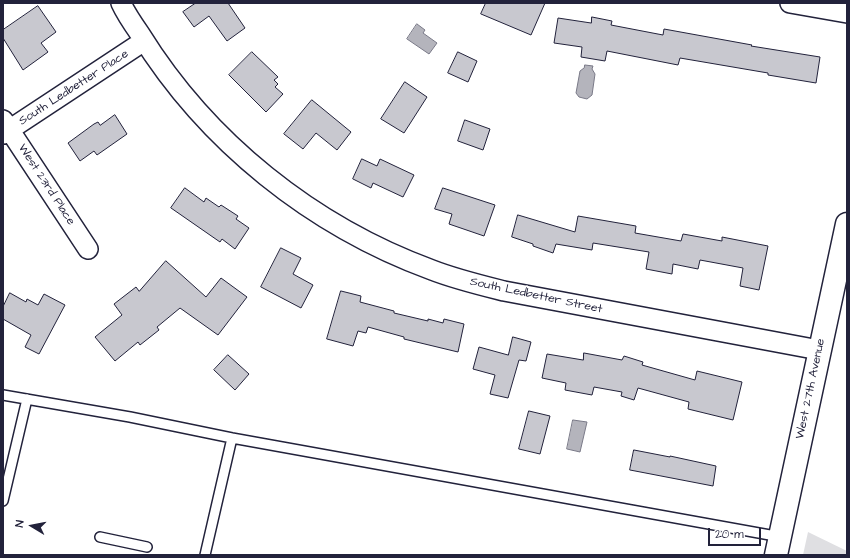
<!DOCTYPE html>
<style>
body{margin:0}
#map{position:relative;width:850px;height:558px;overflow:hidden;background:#fff;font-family:"Architects Daughter",sans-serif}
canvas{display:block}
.frame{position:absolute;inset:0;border:4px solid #22223b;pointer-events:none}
.north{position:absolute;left:12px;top:506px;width:40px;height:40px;-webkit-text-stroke:3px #fff;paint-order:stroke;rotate:280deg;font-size:11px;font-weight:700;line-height:16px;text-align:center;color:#22223b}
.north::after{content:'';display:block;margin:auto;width:14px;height:18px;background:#22223b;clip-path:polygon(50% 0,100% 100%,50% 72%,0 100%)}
.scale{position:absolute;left:708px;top:528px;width:53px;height:18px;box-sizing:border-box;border:2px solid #22223b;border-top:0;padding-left:5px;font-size:12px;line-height:14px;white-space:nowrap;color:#22223b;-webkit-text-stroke:3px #fff;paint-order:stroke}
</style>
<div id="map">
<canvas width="850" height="558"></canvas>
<div class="frame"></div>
<div class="north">N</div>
<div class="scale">20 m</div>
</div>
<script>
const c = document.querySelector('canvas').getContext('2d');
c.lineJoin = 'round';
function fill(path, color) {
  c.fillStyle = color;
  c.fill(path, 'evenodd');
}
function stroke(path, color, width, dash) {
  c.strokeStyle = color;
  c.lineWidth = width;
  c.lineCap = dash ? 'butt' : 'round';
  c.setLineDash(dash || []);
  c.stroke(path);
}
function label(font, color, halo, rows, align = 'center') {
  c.font = font + ' "Architects Daughter",sans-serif';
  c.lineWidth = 3;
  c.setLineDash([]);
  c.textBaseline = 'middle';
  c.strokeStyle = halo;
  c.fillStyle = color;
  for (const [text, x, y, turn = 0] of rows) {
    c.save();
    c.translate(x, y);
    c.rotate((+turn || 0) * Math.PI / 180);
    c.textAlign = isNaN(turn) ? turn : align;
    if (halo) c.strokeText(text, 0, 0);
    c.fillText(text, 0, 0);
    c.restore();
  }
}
fill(new Path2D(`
 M808 532 847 551V555H803Z`), '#dfdfe2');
const water = new Path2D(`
 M417 24 425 30 423 33 437 43 429 54 407 39Z
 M585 65 593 66 592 69 595 74 592 95 587 99 579 97 576 93 580 71 584 68Z
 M573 420 587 422 580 452 567 449Z`);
fill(water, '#b4b4bc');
stroke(water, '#7a7a88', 1);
const building = new Path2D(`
 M196 3H228L245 28 227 41 209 16 194 27 183 12Z
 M486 3H545L531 35 481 14Z
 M38 6 56 32 41 43 48 52 23 70 3 38V30Z
 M592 17 612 21 611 25 663 35 664 29 752 45 751 46 820 57 816 83 768 75V73L680 58 678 65 607 51 605 61 581 57 582 47 554 43 558 18 591 23Z
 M252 52 278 77 274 80 278 84 275 87 283 94 266 112 229 75Z
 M458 52 477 61 468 82 448 73Z
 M405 82 427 97 404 133 381 119Z
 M312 100 351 132 337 150 316 133 303 149 284 134Z
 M115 115 127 134 97 155 94 151 80 161 68 143 94 124 98 122 100 125Z
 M465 120 490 129 483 150 458 141Z
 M362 159 377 166 380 159 414 175 403 197 373 183 371 188 353 179Z
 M185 188 204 202 206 198 219 207 221 205 238 216 236 219 249 228 235 249 222 239 220 242 171 208Z
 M443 188 495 205 484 236 449 224 452 214 435 209Z
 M518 215 575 232 578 216 636 226 635 233 681 241 683 234 722 241V237L768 246 759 290 740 286 743 268 700 260 698 269 673 264 672 274 646 269 649 252 593 243 592 250 556 244 553 253 533 246V244L512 237Z
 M281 248 301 258 293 274 313 285 301 308 261 287Z
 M166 261 206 297 221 278 247 297 218 335 180 308 157 327 159 330 140 345 138 342 115 361 95 337 122 315 114 304 136 287 139 291Z
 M341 291 361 296 360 302 394 311V313L428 321V319L443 323 444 319 464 324 458 352 404 339V337L368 327 366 333 358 331 353 346 327 339Z
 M10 293 26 302 27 299 38 305 44 294 65 305 39 354 25 347 31 335 3 319V307Z
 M513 337 531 342 526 361 519 360 508 398 490 394 495 375 473 369 479 347 508 355Z
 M584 353 622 360 624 356 643 362 642 365 695 380 697 371 742 382 733 420 688 409 689 402 638 388 634 400 621 396 622 392 594 387 592 395 565 390 566 383 542 378 547 354 583 360Z
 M228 355 249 374 235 390 214 370Z
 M529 411 550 416 540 454 519 449Z
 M634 450 670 457V456L716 466 713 486 630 470Z`);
fill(building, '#c8c8cf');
stroke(building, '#22223b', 1);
const lane = new Path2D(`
 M3 395 130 417 232 438 781 537
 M3 501 27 399
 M100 537 147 547
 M205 555 232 438`);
const street = new Path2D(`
 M121 3C126 14 133 24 140 34 207 142 312 226 432 270 455 279 480 285 504 291L819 350
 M790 3 847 13
 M3 120 88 249
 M3 134 144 41`);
const secondary = new Path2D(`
 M776 555 847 224`);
stroke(lane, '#22223b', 12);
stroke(street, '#22223b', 22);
stroke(secondary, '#22223b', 25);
stroke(lane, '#fff', 9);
stroke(street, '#fff', 19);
stroke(secondary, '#fff', 22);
label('12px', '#22223b', '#fff', [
 ["South Ledbetter Place",74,88,-33],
 ["West 23rd Place",46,185,57],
 ["South Ledbetter Street",536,296,12],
 ["West 27th Avenue",811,389,-78]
]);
</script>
